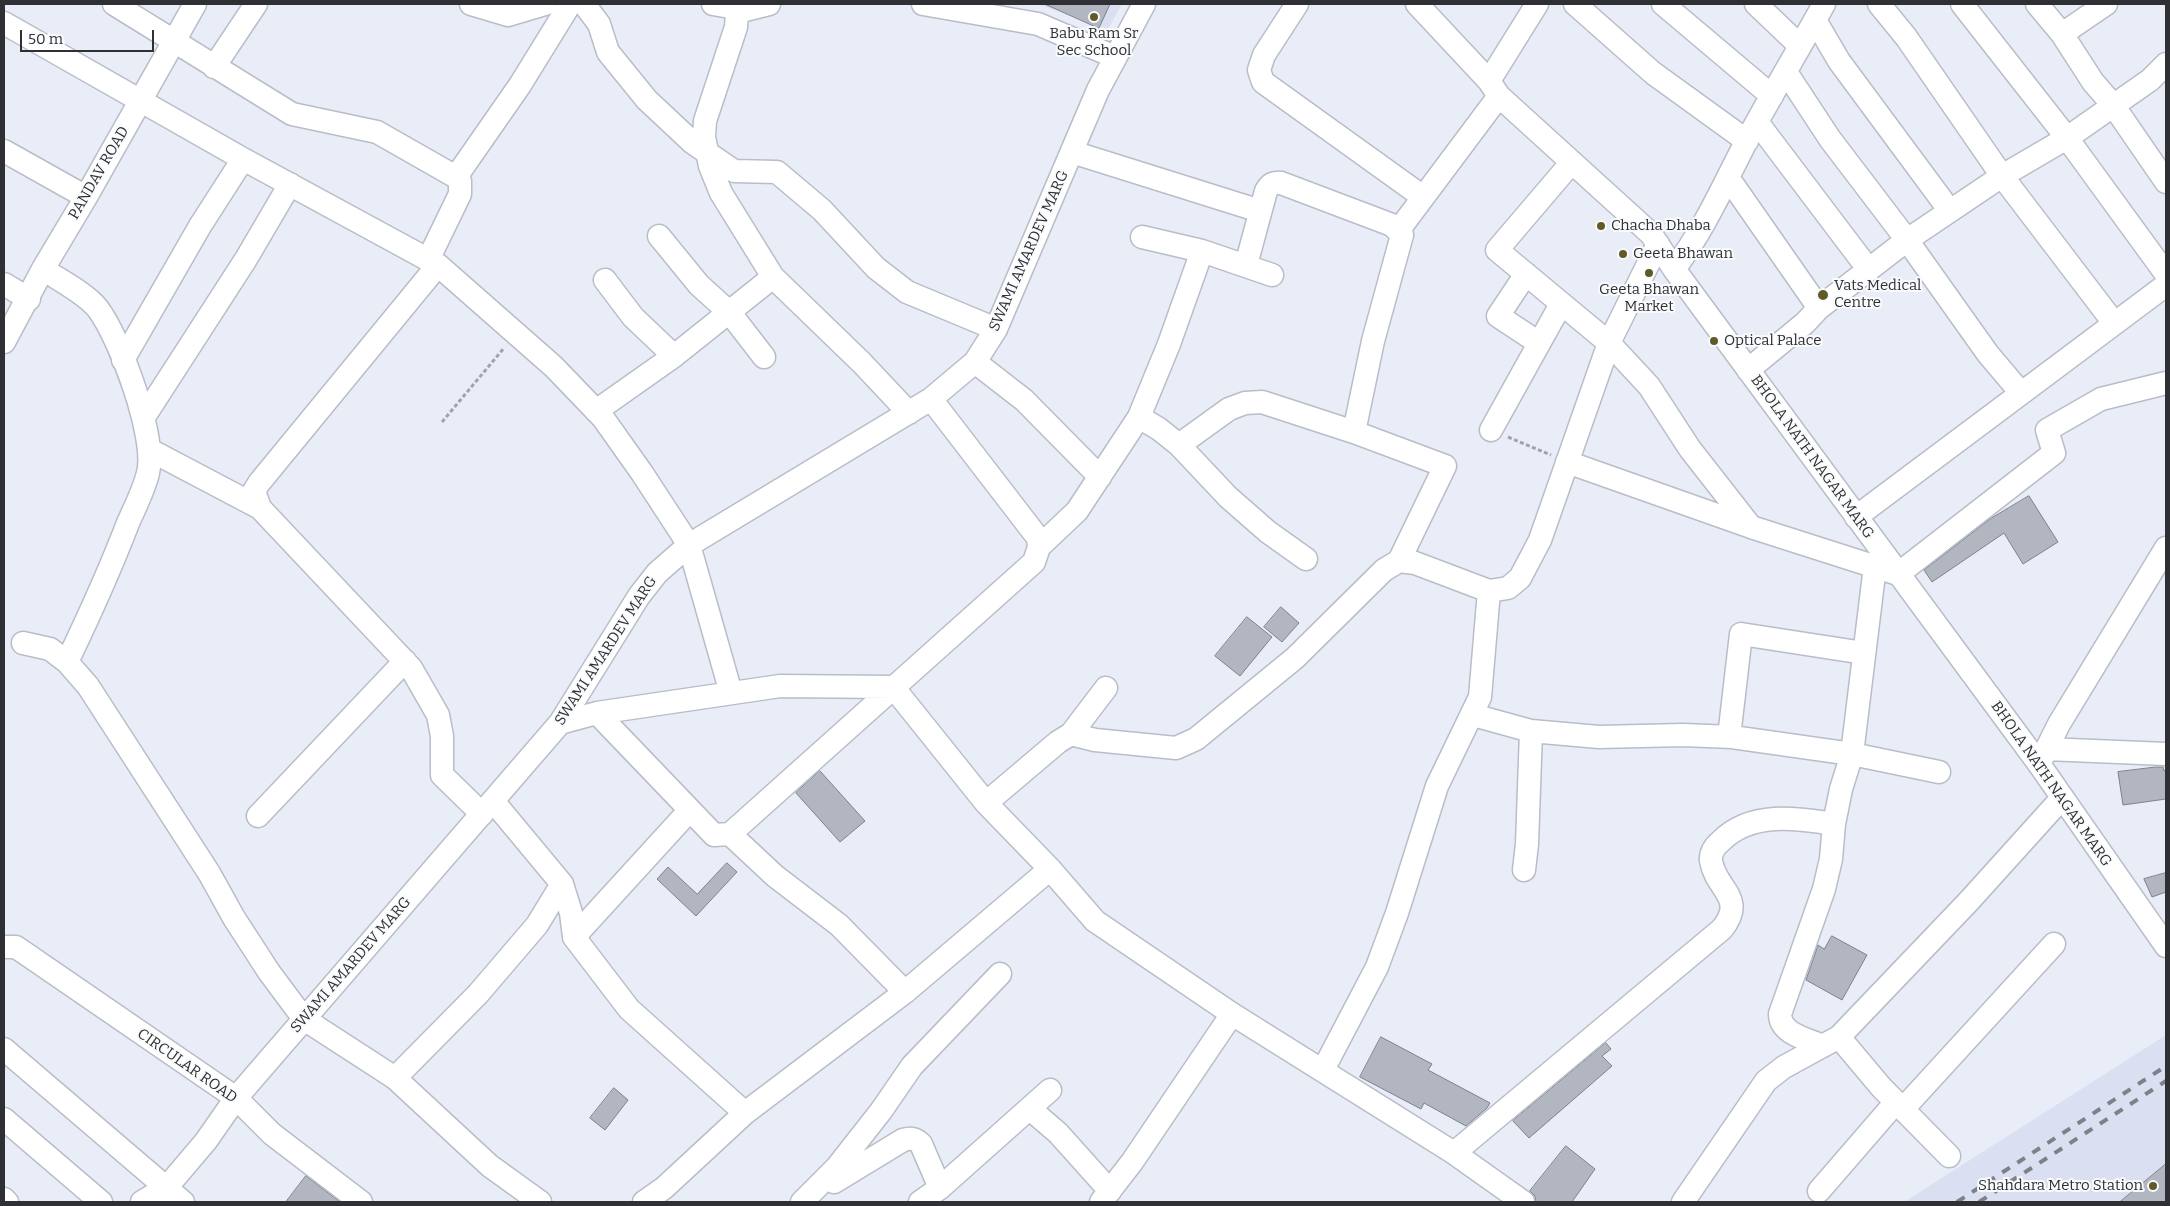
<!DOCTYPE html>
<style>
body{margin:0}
#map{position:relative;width:2170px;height:1206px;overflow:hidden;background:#e9edf8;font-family:Bitter,serif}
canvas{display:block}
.frame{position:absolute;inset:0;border:5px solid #2f3034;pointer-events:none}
.scale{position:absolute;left:20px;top:30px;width:134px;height:22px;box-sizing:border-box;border:2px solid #2f3034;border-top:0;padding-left:6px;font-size:15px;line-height:18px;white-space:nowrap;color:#2f3034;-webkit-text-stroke:4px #fafbfd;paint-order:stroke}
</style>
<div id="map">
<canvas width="2170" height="1206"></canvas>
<div class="frame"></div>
<div class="scale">50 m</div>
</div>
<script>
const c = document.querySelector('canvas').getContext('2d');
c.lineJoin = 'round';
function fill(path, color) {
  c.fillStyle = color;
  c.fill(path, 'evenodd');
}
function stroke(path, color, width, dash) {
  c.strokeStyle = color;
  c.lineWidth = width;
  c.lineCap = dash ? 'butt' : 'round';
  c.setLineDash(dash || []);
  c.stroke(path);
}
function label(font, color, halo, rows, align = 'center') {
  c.font = font + ' Bitter,serif';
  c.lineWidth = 4;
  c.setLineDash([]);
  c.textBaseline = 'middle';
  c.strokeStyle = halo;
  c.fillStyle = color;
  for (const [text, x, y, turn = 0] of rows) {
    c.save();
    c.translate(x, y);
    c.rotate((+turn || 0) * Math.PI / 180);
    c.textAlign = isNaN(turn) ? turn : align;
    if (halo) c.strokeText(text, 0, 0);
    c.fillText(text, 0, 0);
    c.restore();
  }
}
fill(new Path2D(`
 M1037 4H1122L1108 29Z
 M2166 1035V1202H1904Z`), '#dae0f2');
const building = new Path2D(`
 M1045 4H1110L1099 28Z
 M2029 496 2058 542 2023 564 2004 533 1932 582 1924 570 1990 519Z
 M1281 607 1299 623 1282 642 1264 627Z
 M1247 617 1272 637 1240 676 1215 656Z
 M2156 767H2163L2164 771 2166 770V799L2123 805 2118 772Z
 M820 771 865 821 840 842 796 793Z
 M727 863 737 872 696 916 657 879 668 867 697 894Z
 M2166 873V892L2152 897 2144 879Z
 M1832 936 1867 955 1842 1000 1806 980 1818 945 1824 949Z
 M1381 1037 1432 1064 1428 1070 1490 1103 1487 1108 1466 1126 1424 1103 1421 1109 1360 1077Z
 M1606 1043 1611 1049 1602 1056 1612 1066 1529 1138 1513 1121Z
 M614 1088 628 1100 605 1130 590 1118Z
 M1566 1146 1595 1169 1572 1202H1536L1535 1196 1530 1191Z
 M2166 1164V1202H2120Z
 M306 1176 340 1202H286Z`);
fill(building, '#b2b6c0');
stroke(building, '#7d818b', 1);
const minor = new Path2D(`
 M114 4 292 114 377 132 456 177 460 181V194L428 260
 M471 4 508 15 545 4
 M584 4 599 24 608 52 647 100 693 143 734 171 777 172 822 210 876 268 907 292 996 329
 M713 4 730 7 737 12 736 27 705 121 704 137 710 166 721 193 773 277 862 363 909 413
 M923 4 1038 24 1115 57
 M1297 4 1264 55 1259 70 1263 82 1423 197
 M1417 4 1489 81 1499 96 1651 234 1674 269 2039 764 2166 946
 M1575 4 1653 73 1747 141
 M1663 4 1772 96
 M1756 4 1800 46
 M1879 4 1906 37 2002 176 2114 323
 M1962 4 2067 138 2166 274
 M2037 4 2062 34 2093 82 2113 105 2166 182
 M737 12 769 4
 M1815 20 1839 61 1950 211
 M4 23 243 159 438 265 554 367 603 418 642 473 689 545 731 693
 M2062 34 2106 4
 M214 67 256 4
 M1786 72 1830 139 1907 240 1988 354 2021 393
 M1489 81 1537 4
 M1757 122 1869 270
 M4 151 86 197
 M1072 152 1260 211
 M1572 162 1497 250 1609 343 1649 386 1690 449 1751 527
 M456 177 520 85 570 4
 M1729 179 1819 308
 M1398 231 1499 96
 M659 236 699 285 730 313 764 357
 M1142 237 1202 251 1272 275
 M438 265 259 483 254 491 260 508 411 668 438 715 442 736V775L482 814
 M1246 265 1266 191C1270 184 1273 182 1281 183L1392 225 1402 235 1373 341 1354 432
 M43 269C59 280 87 294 98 309 120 338 157 438 148 473 144 490 135 507 128 523 110 570 89 616 67 662
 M1674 269C1704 230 1724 184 1747 140 1772 94 1799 49 1824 4
 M1526 274 1498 316 1539 343
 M605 280 633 317 674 356
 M4 284 29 299
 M4 342 43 269 86 197 195 4
 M123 360 200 226 243 159
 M975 362 1024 400 1100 477
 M1748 370 1805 323 1819 308 1907 240 2002 176 2067 138 2150 80 2166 64
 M596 411 674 356 773 277
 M144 417 246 259 290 184
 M1139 417 1159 429 1179 445 1228 497 1268 532 1306 559
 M1491 430 1561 304
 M150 450 260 508
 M1567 462 1751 527 1898 574 2054 453 2047 430 2101 399 2166 383
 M1856 517 2166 285
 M1039 547 1077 511 1139 417 1169 344 1202 251
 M1399 561 1415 563 1489 591 1508 588 1520 578 1540 540 1609 343 1658 244
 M23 643 50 649 67 662 88 686 209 873 234 918 269 972 304 1019 395 1078 490 1166 540 1202
 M597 713 714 835 730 834 1034 562 1039 547 1038 538 931 399
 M1473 715 1531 731 1599 737 1683 735 1732 737 1852 754 1939 772
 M560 723 597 713 780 686 893 687 986 803 1050 869 1095 921 1232 1014 1454 1153 1523 1202
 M1071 734 1106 688
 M1729 737 1741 634 1864 653
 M2046 749 2166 754
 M2039 764 2059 724 2166 548
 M493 801 562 884 571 913 574 937 689 811
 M986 803 1058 742 1071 734 1095 740 1176 748 1196 739 1295 658 1384 570 1399 561 1445 466 1354 432 1262 402 1245 403 1229 409 1179 445
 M258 816 405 661
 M730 834 775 876 839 925 905 992
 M1524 870 1527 844 1531 731
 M574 937 629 1009 745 1113
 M4 947H16L236 1098 272 1134 361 1202
 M1839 1037 1881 1087 1949 1156
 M1823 1046C1807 1039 1780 1034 1780 1014L1824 889 1831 859 1834 824 1841 789 1852 754 1875 566
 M4 1049 183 1202
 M1323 1070 1377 967 1397 913 1437 786 1480 697 1489 591
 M395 1078 478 994 537 925 562 884
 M1030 1109 1058 1133 1110 1191
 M1903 1109 2054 944
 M4 1119 101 1202
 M1454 1153 1722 929C1747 898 1716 890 1711 861 1710 852 1715 846 1721 841 1751 811 1796 818 1834 824
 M834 1182 903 1140C911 1138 915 1138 921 1144L940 1188
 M1819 1191 1896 1102
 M4 1199 7 1202
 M142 1202 167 1187 206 1141 236 1098 560 723 639 596 657 573 689 545 931 399 975 362 996 329 1098 90 1144 4
 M644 1202 664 1188 745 1113 905 992 1050 869
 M802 1202 837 1167 881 1111 912 1066 1000 974
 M920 1202 940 1188 1050 1090
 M1101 1202 1132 1162 1232 1014
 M1683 1202 1766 1081 1784 1067 1839 1037 1969 901 2062 798`);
stroke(minor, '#b9bdc8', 25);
stroke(new Path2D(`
 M442 422 504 348
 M1508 437 1551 455`), '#a0a3ab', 3, [4, 2.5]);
stroke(minor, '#fff', 22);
stroke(new Path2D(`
 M1957 1202 2166 1066
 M1979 1202 2166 1081`), '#7e8188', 4, [9, 9]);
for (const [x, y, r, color] of [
 [1094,17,5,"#605a27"],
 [1601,226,5,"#605a27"],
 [1623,254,5,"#605a27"],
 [1649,273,5,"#605a27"],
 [1823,295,6,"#605a27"],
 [1714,341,5,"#605a27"],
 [2153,1186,5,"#605a27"]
]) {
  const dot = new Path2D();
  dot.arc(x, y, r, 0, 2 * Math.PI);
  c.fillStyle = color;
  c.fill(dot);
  stroke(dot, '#fafbfd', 2);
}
label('15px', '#2f3034', '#fafbfd', [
 ["Babu Ram Sr",1094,34,"center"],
 ["Sec School",1094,51,"center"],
 ["Chacha Dhaba",1611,226],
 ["Geeta Bhawan",1633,254],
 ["Vats Medical",1834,286],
 ["Centre",1834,303],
 ["Geeta Bhawan",1649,290,"center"],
 ["Market",1649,307,"center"],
 ["Optical Palace",1724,341],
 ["Shahdara Metro Station",2143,1186,"right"]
], 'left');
label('15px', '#2f3034', '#fafbfd', [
 ["PANDAV ROAD",99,173,-60],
 ["SWAMI AMARDEV MARG",1029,251,-66],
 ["BHOLA NATH NAGAR MARG",1812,457,54],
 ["SWAMI AMARDEV MARG",606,651,-57],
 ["BHOLA NATH NAGAR MARG",2051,784,55],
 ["SWAMI AMARDEV MARG",351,965,-49],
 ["CIRCULAR ROAD",187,1066,35]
]);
</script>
